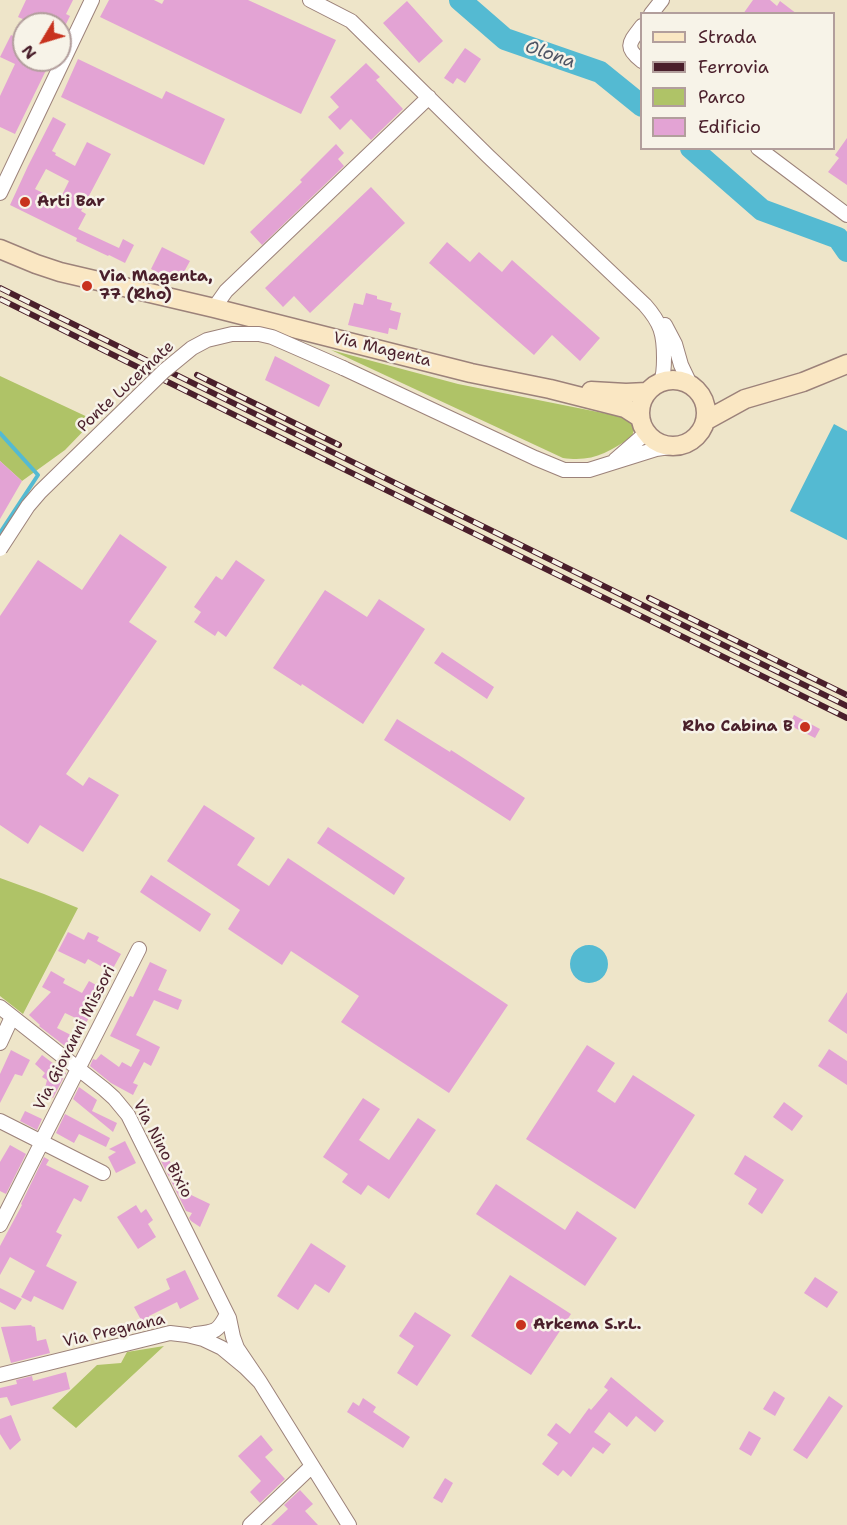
<!DOCTYPE html>
<style>
body{margin:0}
#map{position:relative;width:847px;height:1525px;overflow:hidden;background:#eee5c9;font-family:"Shantell Sans",sans-serif}
canvas{display:block}
.legend{position:absolute;left:640px;top:12px;width:195px;height:138px;box-sizing:border-box;background:#f7f3e8;border:2px solid #b29e9c;margin:0;padding:8px 10px;list-style:none;font-size:18px;color:#4a1f2b}
.legend li{display:flex;align-items:center;gap:12px;height:30px}
.legend b{width:30px;border:2px solid #b29e9c}
.north{position:absolute;left:12px;top:12px;width:60px;height:60px;box-sizing:border-box;background:#f7f3e8;border:2px solid #b29e9c;border-radius:50%;rotate:232deg;font-size:16px;font-weight:700;line-height:24px;text-align:center;color:#4a1f2b}
.north::after{content:'';display:block;margin:auto;width:21px;height:27px;background:#c8321e;clip-path:polygon(50% 0,100% 100%,50% 72%,0 100%)}
</style>
<div id="map">
<canvas width="847" height="1525"></canvas>
<ul class="legend">
<li><b style="height:8px;background:#fae7c3"></b>Strada</li>
<li><b style="height:8px;background:#4a1f2b"></b>Ferrovia</li>
<li><b style="height:16px;background:#afc367"></b>Parco</li>
<li><b style="height:16px;background:#e3a3d4"></b>Edificio</li>
</ul>
<div class="north">N</div>
</div>
<script>
const c = document.querySelector('canvas').getContext('2d');
c.lineJoin = 'round';
function fill(path, color) {
  c.fillStyle = color;
  c.fill(path, 'evenodd');
}
function stroke(path, color, width, dash) {
  c.strokeStyle = color;
  c.lineWidth = width;
  c.lineCap = dash ? 'butt' : 'round';
  c.setLineDash(dash || []);
  c.stroke(path);
}
function label(font, color, halo, rows, align = 'center') {
  c.font = font + ' "Shantell Sans",sans-serif';
  c.lineWidth = 5;
  c.setLineDash([]);
  c.textBaseline = 'middle';
  c.strokeStyle = halo;
  c.fillStyle = color;
  for (const [text, x, y, turn = 0] of rows) {
    c.save();
    c.translate(x, y);
    c.rotate((+turn || 0) * Math.PI / 180);
    c.textAlign = isNaN(turn) ? turn : align;
    if (halo) c.strokeText(text, 0, 0);
    c.fillText(text, 0, 0);
    c.restore();
  }
}
fill(new Path2D(`
 M331 350 458 384 623 417 631 423 634 429 632 437C607 453 593 462 563 458Z
 M0 376 94 420 65 450 22 481 0 461Z
 M0 878 44 894 78 908 23 1014 0 996Z
 M164 1346 76 1428 52 1408 97 1365 121 1363 127 1352Z`), '#afc367');
fill(new Path2D(`
 M834 424 847 431V540L790 511Z
 M570 964a19 19 0 1 1 38 0a19 19 0 1 1-38 0Z`), '#54bad2');
stroke(new Path2D(`
 M0 433 38 475 0 533`), '#54bad2', 4);
stroke(new Path2D(`
 M460 0 505 39 600 72 642 106
 M691 148 762 210 838 238 847 251`), '#54bad2', 22);
fill(new Path2D(`
 M26 0H73L66 14 70 16 66 24H34L18 17Z
 M109 0H154L162 4 164 0H248L336 40 301 114 100 17Z
 M753 0H770L777 6 780 1 797 14H743Z
 M407 1 443 41 419 63 383 23Z
 M11 35 24 41V60H51L15 134 0 127V96L15 64 0 57Z
 M465 48 481 59 465 83 457 78 453 84 444 78Z
 M78 59 162 99 166 91 225 119 204 165 61 97Z
 M366 63 380 77 376 80 403 109 371 140 351 119 340 130 328 117 339 107 330 97Z
 M53 117 66 124 52 151 56 153 55 155 75 166 87 142 111 154 81 211 86 214 78 229 119 248 123 239 134 245 125 263 109 255 108 256 76 241 77 238 10 205 28 166ZM46 169 69 181 59 201 35 189Z
 M847 138V185L828 172 839 158 835 155Z
 M336 144 344 153 338 159 344 166 262 245 250 232 302 182 300 180Z
 M371 187 405 223 310 313 294 296 283 307 265 288Z
 M447 242 470 262 479 252 502 272 512 260 600 338 580 361 552 335 534 355 429 263Z
 M162 247 190 261 178 283 151 269Z
 M366 293 377 296V299L392 303 390 310 401 313 397 330 389 328 388 334 348 325 354 303 363 305Z
 M275 356 330 385 319 407 265 380Z
 M0 461 22 481 0 519Z
 M120 534 167 567 129 622 157 641 66 774 83 786 89 777 119 795 83 852 40 825 28 844 0 825V616L38 560 82 590Z
 M236 560 265 580 226 637 218 631 215 636 194 622 201 612 194 607 216 576 222 580Z
 M325 590 367 617 379 599 425 629 363 724 302 684 301 686 273 668Z
 M442 652 494 687 487 699 434 663Z
 M794 715 820 729 815 738 789 725Z
 M397 719 450 752 451 750 525 798 510 821 384 740Z
 M204 805 255 838 237 865 269 886 288 858 508 1005 449 1093 341 1022 359 996 291 951 282 965 228 929 240 910 167 861Z
 M328 827 405 878 394 895 317 843Z
 M151 875 211 914 200 932 140 892Z
 M68 932 84 940 88 932 99 937 97 941 121 954 111 972 88 959 85 964 58 951Z
 M150 962 167 970 158 990 182 1000 178 1010 154 1000 136 1035 160 1047 151 1066 144 1062 133 1083 138 1085 133 1095 111 1083 90 1066 93 1059 96 1060 101 1054 119 1067 122 1062 131 1067 140 1050 110 1036 130 996 133 997Z
 M51 971 65 979 63 983 82 993 89 981 105 990 86 1023 65 1013 57 1028 77 1038 70 1050 39 1026 40 1025 29 1015 51 992 42 987Z
 M847 992V1034L828 1021Z
 M587 1045 615 1063 597 1091 615 1103 633 1075 695 1115 635 1209 526 1139Z
 M829 1049 847 1061V1085L818 1066Z
 M11 1050 30 1060 22 1076 15 1074 0 1103V1074Z
 M42 1055 66 1073 53 1098 44 1092 47 1080 42 1077 45 1073 35 1064Z
 M79 1087 97 1100 92 1111 117 1123 113 1132 73 1099Z
 M363 1098 380 1109 359 1140 389 1160 418 1118 436 1130 389 1199 368 1185 361 1195 342 1182 348 1174 323 1157Z
 M784 1102 803 1116 792 1131 773 1117Z
 M25 1111 42 1119 37 1130 20 1121Z
 M65 1114 110 1138 106 1147 79 1134 74 1143 56 1133Z
 M125 1141 136 1163 116 1173 108 1157 116 1152 109 1149Z
 M160 1143 187 1193 210 1204 200 1227 191 1221 189 1218 192 1213 186 1211 154 1147Z
 M10 1145 26 1154 6 1194 0 1191V1162Z
 M745 1155 784 1180 762 1214 748 1204 757 1189 734 1174Z
 M44 1157 49 1160 46 1165 89 1186 81 1202 74 1198 56 1232 62 1235 46 1266 77 1282 63 1310 34 1296 31 1302 21 1297 35 1271 10 1257 0 1275V1246L22 1205 21 1204Z
 M496 1184 565 1230 577 1211 617 1238 585 1286 476 1214Z
 M136 1205 141 1213 146 1209 153 1220 148 1224 156 1237 138 1249 117 1217Z
 M311 1243 346 1266 329 1293 315 1284 298 1310 277 1296Z
 M185 1270 199 1299 180 1309 177 1302 149 1316 153 1323 145 1327 134 1307 170 1289 166 1279Z
 M510 1275 571 1314 531 1375 471 1336Z
 M815 1277 838 1292 827 1308 804 1293Z
 M0 1288 22 1299 15 1310 0 1302Z
 M415 1312 451 1335 417 1386 397 1373 414 1346 399 1336Z
 M32 1325 31 1326 35 1327 37 1341 46 1339 50 1353 11 1363 1 1327Z
 M66 1372 70 1389 11 1406 7 1397 0 1398V1388L17 1384 16 1380 32 1376 33 1381Z
 M611 1377 664 1421 655 1432 636 1416 627 1427 609 1412 594 1432 611 1444 603 1454 593 1447 571 1477 563 1470 558 1476 542 1464 558 1443 547 1435 556 1423 570 1434 589 1408 591 1410 608 1390 604 1387Z
 M774 1391 785 1398 775 1416 763 1409Z
 M829 1396 843 1406 807 1459 793 1450Z
 M363 1398 376 1407 373 1412 410 1437 403 1448 347 1412 353 1402 359 1406Z
 M11 1415 21 1440 10 1450 0 1434V1419Z
 M749 1431 761 1438 751 1456 739 1449Z
 M261 1435 273 1450 265 1457 285 1479 260 1503 250 1492 261 1481 238 1456Z
 M445 1478 453 1483 442 1503 433 1498Z
 M300 1490 313 1504 305 1511 318 1525H271L288 1509 284 1505Z`), '#e3a3d4');
const street = new Path2D(`
 M310 0 351 21 488 156 645 305C661 323 664 334 664 358 664 366 664 374 661 382
 M651 14 662 0
 M642 26C630 42 623 47 642 61
 M758 148 847 215
 M0 193 92 0
 M214 308 226 291 429 97
 M665 325 675 344 681 365 691 386
 M343 368 535 458 564 470H589L656 449 670 447
 M615 460 646 433
 M0 1007 104 1089 114 1098 128 1115 229 1318 233 1337 237 1348 260 1382
 M0 1043 12 1017
 M0 1121 103 1173
 M41 1142 139 949
 M0 1225 42 1142
 M195 1334C215 1332 218 1332 227 1314
 M0 1375 170 1333 187 1335 203 1339 222 1348 245 1367 260 1382 349 1525
 M250 1525 312 1466`);
const secondary = new Path2D(`
 M0 249 36 264 60 272 214 308 471 373 550 389 625 408 639 417
 M640 413a33 33 0 1 1 66 0a33 33 0 1 1-66 0Z
 M591 391 626 393 647 392
 M705 421 745 399 803 382 847 364`);
stroke(street, '#9c827a', 16);
stroke(secondary, '#9c827a', 21);
stroke(street, '#fff', 14);
stroke(secondary, '#fae7c3', 18);
const rail = new Path2D(`
 M0 288 847 706
 M0 299 847 718
 M197 375 339 445
 M649 598 847 695`);
stroke(rail, '#4a1f2b', 6);
stroke(rail, '#f7f3e8', 4, [11]);
const streetBridge = new Path2D(`
 M0 549 28 506 40 492 164 371 192 348 207 340 232 334H259L272 337 343 368`);
stroke(streetBridge, '#9c827a', 16, []);
stroke(streetBridge, '#fff', 14);
for (const [x, y, r, color] of [
 [25,202,6,"#c8321e"],
 [87,286,6,"#c8321e"],
 [805,727,6,"#c8321e"],
 [521,1325,6,"#c8321e"]
]) {
  const dot = new Path2D();
  dot.arc(x, y, r, 0, 2 * Math.PI);
  c.fillStyle = color;
  c.fill(dot);
  stroke(dot, '#f7f3e8', 2);
}
label('bold 16px', '#4a1f2b', '#f7f3e8', [
 ["Arti Bar",37,202],
 ["Via Magenta,",99,277],
 ["77 (Rho)",99,295],
 ["Rho Cabina B",793,727,"right"],
 ["Arkema S.r.L.",533,1325]
], 'left');
label('16px', '#4a1f2b', '#f7f3e8', [
 ["Via Magenta",382,350,14],
 ["Ponte Lucernate",126,387,-43],
 ["Via Giovanni Missori",75,1038,-63],
 ["Via Nino Bixio",162,1149,62],
 ["Via Pregnana",114,1331,-13]
]);
label('italic 18px', '#4e5565', '#f7f3e8', [
 ["Olona",550,55,19]
]);
</script>
